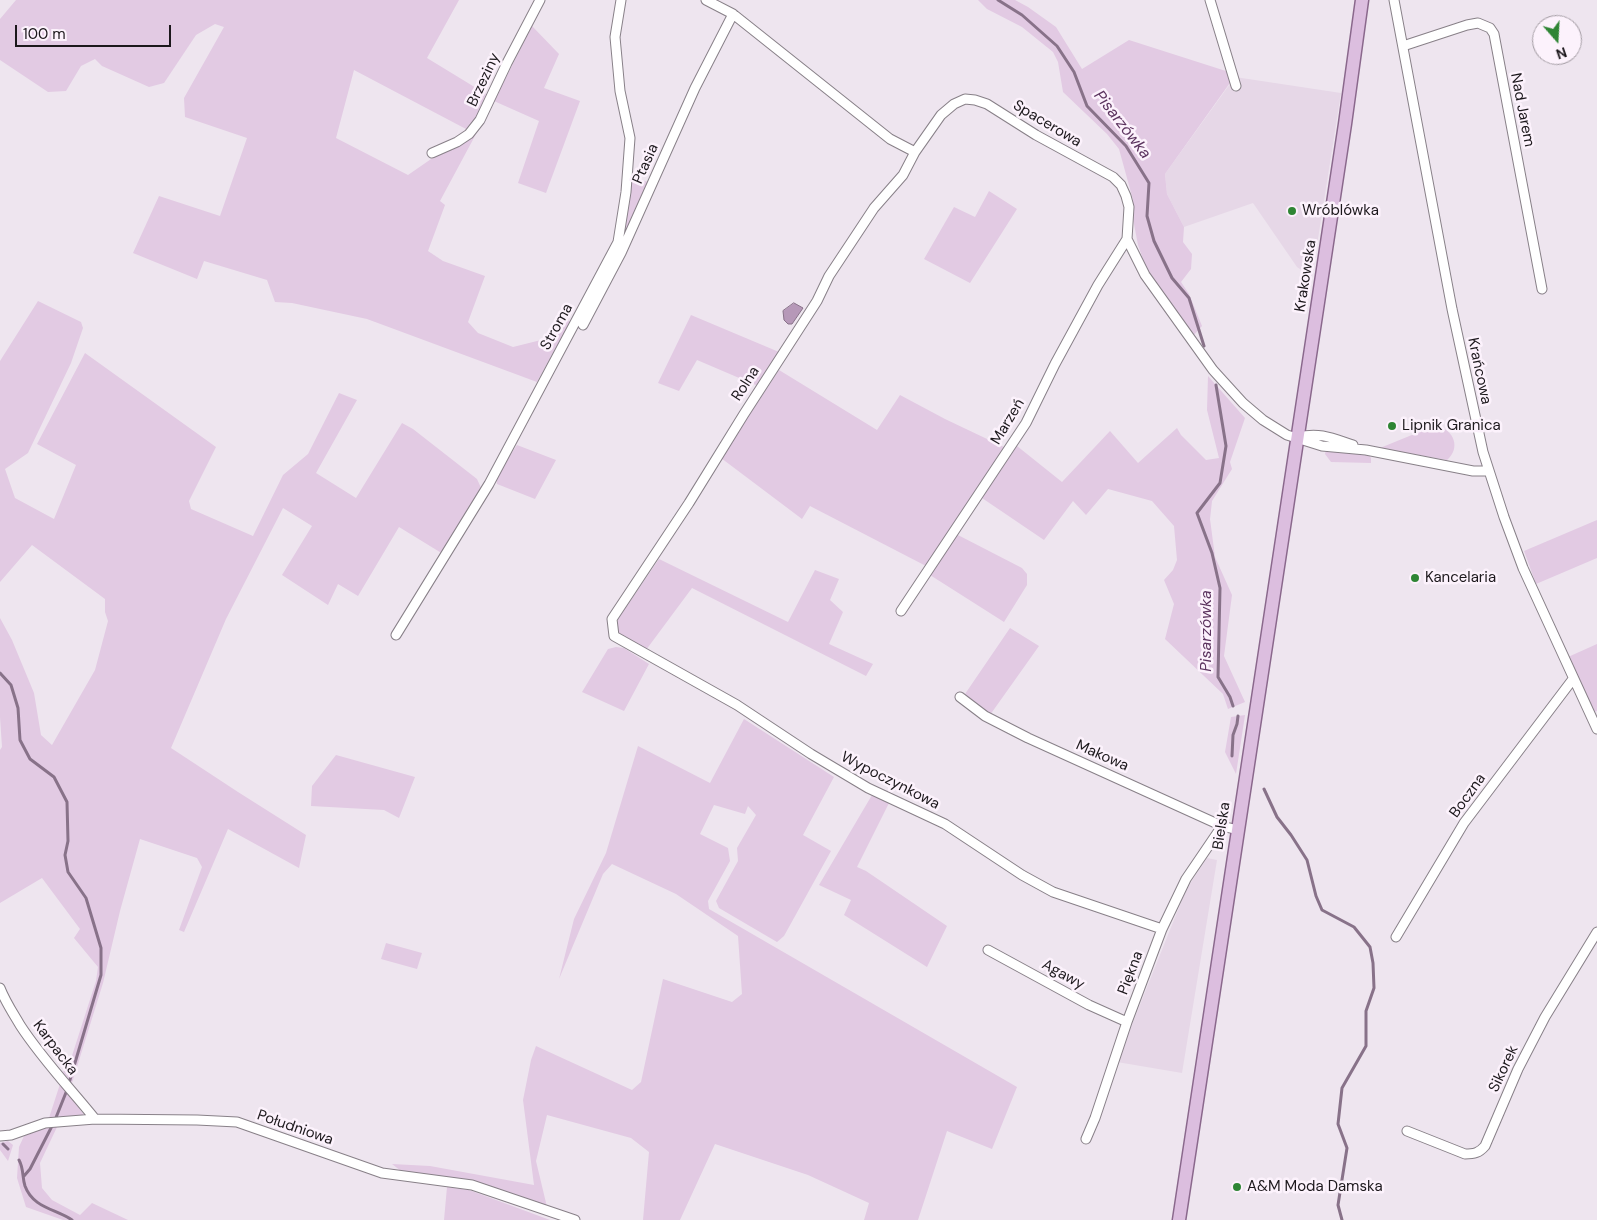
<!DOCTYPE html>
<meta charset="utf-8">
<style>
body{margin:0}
#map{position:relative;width:1597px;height:1220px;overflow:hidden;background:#eee5ef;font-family:"DM Sans",sans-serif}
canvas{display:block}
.north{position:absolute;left:1532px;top:15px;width:50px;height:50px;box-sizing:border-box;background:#fcf2fc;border:1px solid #a29ba2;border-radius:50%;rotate:161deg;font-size:14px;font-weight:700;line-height:20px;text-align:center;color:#1c181c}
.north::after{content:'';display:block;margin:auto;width:18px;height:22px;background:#2e8534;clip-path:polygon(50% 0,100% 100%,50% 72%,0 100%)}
.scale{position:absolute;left:15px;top:25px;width:156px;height:22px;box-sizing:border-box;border:2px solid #1c181c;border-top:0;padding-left:6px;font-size:15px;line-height:18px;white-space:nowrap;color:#1c181c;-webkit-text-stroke:4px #fcf2fc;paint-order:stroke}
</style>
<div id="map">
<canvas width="1597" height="1220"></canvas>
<div class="north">N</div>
<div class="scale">100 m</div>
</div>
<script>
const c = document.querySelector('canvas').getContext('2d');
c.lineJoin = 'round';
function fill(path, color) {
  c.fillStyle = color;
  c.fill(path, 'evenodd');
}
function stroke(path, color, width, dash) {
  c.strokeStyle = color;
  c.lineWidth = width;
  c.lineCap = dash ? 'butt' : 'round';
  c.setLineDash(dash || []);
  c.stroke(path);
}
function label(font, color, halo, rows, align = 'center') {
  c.font = font + ' "DM Sans",sans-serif';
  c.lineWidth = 5;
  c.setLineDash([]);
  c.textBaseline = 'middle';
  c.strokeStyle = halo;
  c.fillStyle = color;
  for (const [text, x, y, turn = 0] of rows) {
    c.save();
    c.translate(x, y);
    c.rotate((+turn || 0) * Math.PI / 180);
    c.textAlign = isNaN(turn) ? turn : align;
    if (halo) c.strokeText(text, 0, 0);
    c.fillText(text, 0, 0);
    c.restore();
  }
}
fill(new Path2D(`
 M1235 77 1341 93 1312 277 1297 267 1253 203 1184 227 1167 194 1165 174Z
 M1207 858 1217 860 1182 1073 1117 1062 1186 890Z`), '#e6d7e7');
fill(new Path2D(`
 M16 0H459L427 58 486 94 477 116 466 129 354 70 336 138 408 175 434 157 476 134 440 201 445 205 428 251 443 261 485 276 468 322 478 333 513 347 545 339 562 315 570 322 537 382 367 319 292 303 275 302 267 280 204 261 197 279 133 253 159 196 220 216 247 138 185 117 184 98 224 27 215 24 196 35 164 83 149 87 102 66 95 59 81 66 66 91 48 92 0 60V19Z
 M978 0H1015L1028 7 1056 27 1082 69 1129 40 1229 72 1232 80 1165 174 1167 194 1184 227 1183 242 1192 254 1191 269 1181 282 1189 294 1202 326 1194 335 1147 271 1138 245 1133 219V200L1119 149 1107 134 1063 92 1058 62 1053 52 1022 27 987 9Z
 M532 26 559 54 544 88 580 101 546 193 518 183 539 121 494 101Z
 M632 178 649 182 627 232H624Z
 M989 191 1017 209 970 283 924 259 954 207 975 217Z
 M38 301 81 322 83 328 71 363 28 453 5 469 15 498 54 519 76 465 37 444 85 353 216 447 189 501 191 509 253 536 283 475 308 454 339 393 357 400 316 473 356 498 402 423 413 429 477 479 482 490 443 554 399 527 358 596 338 584 328 605 282 575 312 526 283 508 226 619 171 748 238 792 306 835 299 868 228 829 184 932 179 930 202 867 197 858 140 839 120 911 103 983 72 1083 63 1072 70 1062 96 981 98 967 74 938 80 929 42 878 0 903V750L2 747 0 717V618L12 640 34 693 41 735 52 745 95 670 108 621 105 612V599L32 545 0 582V361Z
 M691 315 779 352 758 386 697 360 679 391 658 383Z
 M779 370 877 430 900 395 945 419 1006 448 926 566 810 506 802 519 721 458Z
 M1208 376 1245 418 1230 462 1232 469 1212 501 1210 519 1215 557 1232 595 1224 656 1245 702 1228 709 1223 694 1165 639 1174 604 1164 580 1173 570 1177 560 1174 526 1152 501 1108 489 1086 515 1073 501 1044 540 982 498 1017 446 1062 482 1110 431 1138 463 1177 428 1181 435 1206 460 1219 458 1207 410Z
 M1437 426C1454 430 1461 448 1447 460L1380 448 1429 428Z
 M517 445 556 460 535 499 497 484 496 476Z
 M1326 450 1369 455 1371 458V463L1331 462 1325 454Z
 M1597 520V558L1536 584 1524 551Z
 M956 534 1022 568 1027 574V585L1004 622 930 575Z
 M659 559 788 622 815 570 839 579 830 600 843 612 829 644 873 664 866 676 692 588 646 650 621 636 618 632V619Z
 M1010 628 1039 646 990 715 969 700 965 694Z
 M1597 644V711L1594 712 1568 657Z
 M616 647 624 648 649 664 624 711 582 692 608 649Z
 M1245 715 1236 774 1225 752 1231 717Z
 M744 719 834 777 803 835 831 851 784 936 777 942 719 908 716 901 738 861 737 848 756 815 748 806 745 814 714 805 700 834 728 848 730 861 708 901 709 909 1017 1087 992 1149 947 1131 918 1220H864L869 1203 808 1175 715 1144 680 1220H643L649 1152 631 1138 547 1115 536 1161 547 1207 401 1171 392 1164 430 1166 534 1185 523 1100 531 1060 536 1046 632 1090 641 1082 663 979 732 1002 742 994 738 936 676 894 612 864 603 874 559 979 574 919 606 853 638 746 710 783Z
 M336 755 415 777 399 818 384 810 311 806 312 786Z
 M872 795 889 803 857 867 866 871 947 926 927 967 844 915 851 900 819 885Z
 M386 943 422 953 417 969 381 959Z
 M60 1084 84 1115 49 1118Z
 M43 1127H57L40 1163 42 1188 52 1200 80 1215 92 1203 128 1220H63L26 1207 17 1178 19 1147 24 1136Z
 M8 1141 13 1145 8 1161 0 1150V1143Z
 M447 1187 469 1190 550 1220H444Z`), '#e2cae3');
const water = new Path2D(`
 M794 303 803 308 792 324H788L784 320 783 311Z`);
fill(water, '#b698b8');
stroke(water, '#887289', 1);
stroke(new Path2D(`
 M998 0 1022 15 1057 46 1074 72 1087 106 1126 146 1149 183 1147 216 1154 241 1172 278 1189 298 1204 346
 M1216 385 1226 446 1220 483 1197 513 1212 553 1220 588 1218 677 1230 697 1233 706
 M0 673 11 685 18 708 20 740 30 759 54 777 67 802 68 841 65 855 68 872 86 898 101 948V975L69 1083
 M1232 756 1233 735 1237 724 1238 716
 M1264 789 1277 817 1291 835 1307 860 1316 896 1322 910 1354 927 1370 947 1373 963 1374 988 1366 1011V1046L1342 1088 1338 1124 1347 1148 1338 1205 1342 1220
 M55 1120 67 1090
 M3 1144 8 1149
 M19 1160C24 1169 22 1177 25 1186 33 1208 56 1209 72 1220
 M24 1176 30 1169 52 1126`), '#887289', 3);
const minor = new Path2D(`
 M706 0 733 14 890 139 915 152 941 115 954 104 965 99 975 100 987 104 1036 135 1113 177 1121 185 1126 196 1129 207 1127 239 1145 275 1213 370 1243 403 1263 420 1287 435 1322 446 1366 450 1473 471H1488
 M1210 0 1236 86
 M1394 0 1452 309 1483 452 1504 517 1523 568 1597 729
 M1403 46 1467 25 1478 23 1490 28 1494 34 1542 289
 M915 152 903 175 874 208 829 276 817 301 744 414 689 503 612 619 614 636 737 705 811 754 868 788 945 824 1022 875 1053 892 1162 929
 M432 153 457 142 469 134 480 120 507 63 540 0
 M583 325 621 253 695 88 733 14
 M1298 437C1320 432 1332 438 1353 445
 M901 611 1026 423 1055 364 1098 285 1127 239
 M396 635 489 484 618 242 626 192 630 138 620 91 615 37 621 0
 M960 697 985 716 1028 738 1222 826 1238 830
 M1396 937 1464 823 1573 679
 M988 950 1089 1005 1127 1022
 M0 988C5 1001 13 1013 20 1025 42 1059 70 1088 95 1119
 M1407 1131 1465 1154C1474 1154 1479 1153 1485 1146L1518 1069 1545 1017 1597 932
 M0 1136 11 1135 45 1123 95 1119 197 1120 237 1122 382 1173 472 1185 575 1220
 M1086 1139 1095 1118 1127 1022 1162 929 1186 879 1222 826`);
const primary = new Path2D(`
 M1179 1220 1345 124 1362 0`);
stroke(minor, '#888088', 11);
stroke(primary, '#8a688c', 15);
stroke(minor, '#fff', 9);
stroke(primary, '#dcbedf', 12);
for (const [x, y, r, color] of [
 [1292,211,5,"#2e8534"],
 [1392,426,5,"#2e8534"],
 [1415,578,5,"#2e8534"],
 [1237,1187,5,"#2e8534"]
]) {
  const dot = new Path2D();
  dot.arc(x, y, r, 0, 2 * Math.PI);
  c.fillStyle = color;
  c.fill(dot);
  stroke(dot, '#fcf2fc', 2);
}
label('15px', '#1c181c', '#fcf2fc', [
 ["Brzeziny",484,80,-65],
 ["Nad Jarem",1522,110,79],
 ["Spacerowa",1047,124,31],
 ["Ptasia",646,164,-66],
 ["Krakowska",1306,276,-81],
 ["Stroma",557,327,-61],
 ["Krańcowa",1479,371,78],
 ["Rolna",746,384,-57],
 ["Marzeń",1008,422,-59],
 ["Makowa",1102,756,24],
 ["Wypoczynkowa",890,781,27],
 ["Boczna",1468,796,-54],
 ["Bielska",1222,826,-81],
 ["Piękna",1131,973,-69],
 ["Agawy",1063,975,29],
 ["Karpacka",55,1048,53],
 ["Sikorek",1504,1069,-65],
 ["Południowa",295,1128,19]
]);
label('15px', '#1c181c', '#fcf2fc', [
 ["Wróblówka",1302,211],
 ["Lipnik Granica",1402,426],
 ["Kancelaria",1425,578],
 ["A&M Moda Damska",1247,1187]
], 'left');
label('italic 16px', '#5c345f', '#fcf2fc', [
 ["Pisarzówka",1122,125,52],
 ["Pisarzówka",1207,631,-90]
]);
</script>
